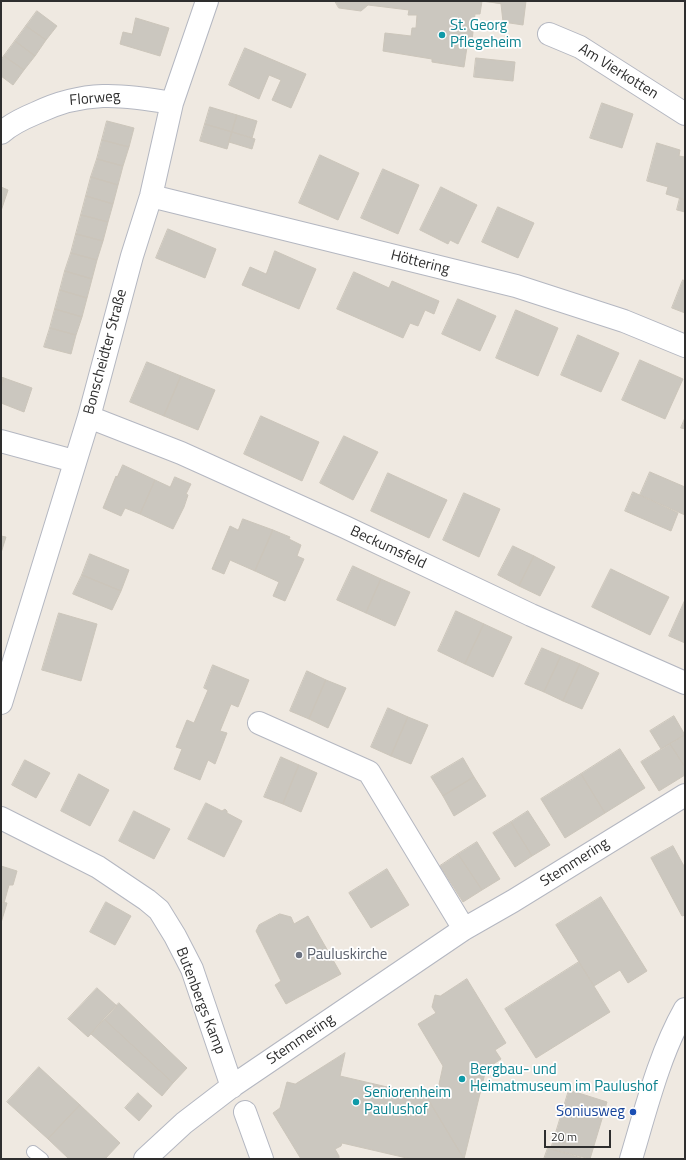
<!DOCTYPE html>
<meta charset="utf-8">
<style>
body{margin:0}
#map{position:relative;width:686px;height:1160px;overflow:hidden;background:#efe9e1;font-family:"Titillium Web",sans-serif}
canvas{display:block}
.frame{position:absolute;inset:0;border:2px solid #2e2e2e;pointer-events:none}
.scale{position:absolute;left:544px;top:1130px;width:67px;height:18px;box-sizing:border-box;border:2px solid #2e2e2e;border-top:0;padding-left:5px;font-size:12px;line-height:14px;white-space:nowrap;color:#2e2e2e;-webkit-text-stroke:3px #fff;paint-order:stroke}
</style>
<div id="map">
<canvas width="686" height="1160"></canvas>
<div class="frame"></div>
<div class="scale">20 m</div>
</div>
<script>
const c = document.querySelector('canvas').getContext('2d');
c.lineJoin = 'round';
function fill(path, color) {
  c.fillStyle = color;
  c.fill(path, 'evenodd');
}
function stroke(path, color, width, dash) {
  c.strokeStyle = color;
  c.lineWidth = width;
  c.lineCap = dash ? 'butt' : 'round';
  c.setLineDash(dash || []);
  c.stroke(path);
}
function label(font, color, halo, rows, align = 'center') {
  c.font = font + ' "Titillium Web",sans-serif';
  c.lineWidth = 3.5;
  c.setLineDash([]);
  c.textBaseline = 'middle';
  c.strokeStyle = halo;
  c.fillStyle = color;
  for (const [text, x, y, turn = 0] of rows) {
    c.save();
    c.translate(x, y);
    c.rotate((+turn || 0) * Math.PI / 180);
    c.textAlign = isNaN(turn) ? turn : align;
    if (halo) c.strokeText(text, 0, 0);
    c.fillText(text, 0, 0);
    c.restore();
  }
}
const building = new Path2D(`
 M335 1H482L480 14H475L472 41 468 40 464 67 432 62V59L383 51 385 33 411 36 412 28H416L417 15H408L409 10 368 5 361 11 339 8Z
 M482 1H526L523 25 503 22 501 4Z
 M37 11 57 26 46 40 26 26Z
 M136 18 169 28 160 56 120 44 123 32 132 34Z
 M26 26 46 40 35 56 15 41Z
 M15 41 35 56 24 70 4 56Z
 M245 48 306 74 291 108 272 100 281 80 269 75 259 99 229 85Z
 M4 56 24 70 13 85 1 76V60Z
 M476 58 515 62 513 81 474 77Z
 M602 103 633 114 622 148 590 138Z
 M210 107 237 115 232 132 205 124Z
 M237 115 257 121 252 138 232 132Z
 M107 121 134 128 129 147 102 140Z
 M205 124 232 132 227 149 200 141Z
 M232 132 255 139 252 149 229 142Z
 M102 140 129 147 123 166 97 159Z
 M657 143 680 150 679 156 685 157V200L666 194 668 187 647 181Z
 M320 155 359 173 338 220 299 203Z
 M97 159 123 166 118 185 91 177Z
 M383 169 419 185 398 234 361 218Z
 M91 177 118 185 113 204 86 196Z
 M1 187 8 190 1 211Z
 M441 187 477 205 458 244 450 240 448 244 420 230Z
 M86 196 113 204 108 222 81 215Z
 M680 198 685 200V212L677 210Z
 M498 207 534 223 518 258 482 242Z
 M81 215 108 222 103 241 76 234Z
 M168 229 216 249 205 278 156 258Z
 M76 234 103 241 97 260 71 253Z
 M275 251 316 269 299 309 242 285 250 267 266 274Z
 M71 253 97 260 92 279 65 271Z
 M65 271 92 279 87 298 60 290Z
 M354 272 389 288 392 281 439 301 434 314 425 310 418 326 410 323 403 338 337 309Z
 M683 280 685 281V313L672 308Z
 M60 290 87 298 82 317 55 309Z
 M458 299 496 316 480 351 442 334Z
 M55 309 82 317 76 335 50 328Z
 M516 310 558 328 538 376 496 358Z
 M50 328 76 335 71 354 44 347Z
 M578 335 619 353 601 392 561 375Z
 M640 360 683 379 665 419 622 400Z
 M147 362 181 376 164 416 130 402Z
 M181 376 215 390 198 430 164 416Z
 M1 377 4 378 1 388Z
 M4 378 32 388 24 412 1 403V388Z
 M261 416 319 442 302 481 244 454Z
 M685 418V429L681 428Z
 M344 436 378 452 353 500 320 483Z
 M123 465 155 480 140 514 125 508 121 516 103 508 116 476 117 477Z
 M650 472 685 487V515L640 495Z
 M388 473 447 500 429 538 371 511Z
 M175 477 191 484 186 494 188 495 184 507 173 529 140 514 155 480 170 487Z
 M633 492 678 513 671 531 625 511Z
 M464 493 500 509 479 557 443 540Z
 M243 519 273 530 255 571 230 560 224 574 212 569 230 526 238 530Z
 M273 530 290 537 289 539 301 545 297 556 304 559 285 601 273 596 279 582 255 571Z
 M1 536 6 537 1 553Z
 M513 546 534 556 519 586 498 575Z
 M90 554 129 570 121 591 82 575Z
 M534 556 555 567 540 596 519 586Z
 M353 566 381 579 366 613 337 600Z
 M611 569 669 597 650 635 592 607Z
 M82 575 121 591 112 610 73 594Z
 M381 579 410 592 395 626 366 613Z
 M685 600V643L669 636Z
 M456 611 484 624 465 664 438 651Z
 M59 613 97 624 81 681 42 670Z
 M484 624 512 637 493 677 465 664Z
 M542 648 561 656 544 692 525 684Z
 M561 656 580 664 563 701 544 692Z
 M580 664 599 673 582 709 563 701Z
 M213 665 249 680 238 707 231 704 220 731 227 733 215 764 208 760 200 780 174 769 182 749 176 747 187 720 194 723 208 690 204 688Z
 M307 671 326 680 309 719 290 711Z
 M326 680 346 688 328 728 309 719Z
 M388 708 408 717 391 756 371 747Z
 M674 716 685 735 661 749 650 731Z
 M408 717 428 725 411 764 391 756Z
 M685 735V767L670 744Z
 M670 744 685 767V775L659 791 641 762Z
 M620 749 645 788 605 813 581 774Z
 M281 757 299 765 283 804 264 797Z
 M463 758 474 777 443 796 431 777Z
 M25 760 50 773 36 798 12 785Z
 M299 765 317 773 301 812 283 804Z
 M79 774 109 790 90 826 61 811Z
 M581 774 605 813 565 838 541 799Z
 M474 777 486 796 454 816 443 796Z
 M206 803 222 811 225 809 227 811V813L242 821 224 857 188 839Z
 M134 811 170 829 154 859 119 841Z
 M528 811 550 845 532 856 511 822Z
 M511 822 532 856 515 867 493 833Z
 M477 842 500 879 482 890 458 854Z
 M673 846 685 868V915L682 916 651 858Z
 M458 854 482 890 463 902 440 866Z
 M1 866 17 871 13 885H9L4 903 1 902Z
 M387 869 409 905 371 928 349 893Z
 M601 897 647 971 628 983 620 970 594 986 556 925Z
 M1 902 7 903 1 923Z
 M106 902 131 916 115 945 90 932Z
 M280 914 291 917 294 924 308 916 341 974 286 1004 275 985 281 981 256 931 259 925Z
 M579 962 610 1012 536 1058 505 1009Z
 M467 979 506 1043 495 1050 501 1059 486 1069 464 1159 426 1096 438 1089 443 1066 418 1024 436 1013 432 1007 435 995 440 996Z
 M97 988 117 1006 88 1037 68 1019Z
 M119 1003 187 1068 173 1083 104 1019Z
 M104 1019 173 1083 162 1096 91 1034Z
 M345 1053 340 1076 426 1096 464 1159H411L342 1143 341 1146 335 1149 339 1156V1159H301L273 1113 280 1108 287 1082 295 1084Z
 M39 1067 80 1105 48 1139 7 1102Z
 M569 1090 607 1102 590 1159 551 1149Z
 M138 1093 152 1106 139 1121 125 1108Z
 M80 1105 120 1143 105 1159H69L48 1139Z
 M548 1148 551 1149 585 1159H544Z`);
fill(building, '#cbc7bf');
stroke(building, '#cbc5ba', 1);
const service = new Path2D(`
 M33 1152 42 1159`);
const minor = new Path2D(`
 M549 34 580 47 685 114
 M1 133C11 124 24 118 36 113 84 90 121 94 172 103
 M151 196 516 286 624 321 685 346
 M89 417 181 453 345 527 531 615 685 683
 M1 441 74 461
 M1 703 89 417 132 256 151 196 172 103 207 1
 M259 723 369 772 464 929
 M1 818 98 867 147 900 159 910 175 936 192 969 232 1087
 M245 1112 262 1159
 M145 1159 184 1123 231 1087 464 929 513 901 685 795
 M631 1159C646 1109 659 1055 685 1009`);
stroke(service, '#b4b7c1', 14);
stroke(minor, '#b4b7c1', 24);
stroke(service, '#fff', 12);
stroke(minor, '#fff', 22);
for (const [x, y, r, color] of [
 [442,35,4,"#0f9aa8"],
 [299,955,4,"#6b7280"],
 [462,1079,4,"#0f9aa8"],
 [356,1102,4,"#0f9aa8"],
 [633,1112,4,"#1a4fb4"]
]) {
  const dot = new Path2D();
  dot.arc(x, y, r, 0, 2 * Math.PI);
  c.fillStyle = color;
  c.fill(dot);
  stroke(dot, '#fff', 1.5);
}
label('15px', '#0d838f', '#fff', [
 ["St. Georg",450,26],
 ["Pflegeheim",450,43],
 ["Bergbau- und",470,1070],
 ["Heimatmuseum im Paulushof",470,1087],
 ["Seniorenheim",364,1093],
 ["Paulushof",364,1110]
], 'left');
label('15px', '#2e2e2e', '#fff', [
 ["Am Vierkotten",618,72,32],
 ["Florweg",95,99,-5],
 ["Höttering",420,263,14],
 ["Bonscheidter Straße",106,352,-75],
 ["Beckumsfeld",388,548,25],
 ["Stemmering",575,863,-32],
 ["Butenbergs Kamp",200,1001,69],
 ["Stemmering",301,1040,-34]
]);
label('15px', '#5b616d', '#fff', [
 ["Pauluskirche",307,955]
], 'left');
label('15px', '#164399', '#fff', [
 ["Soniusweg",625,1112]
], 'right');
</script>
